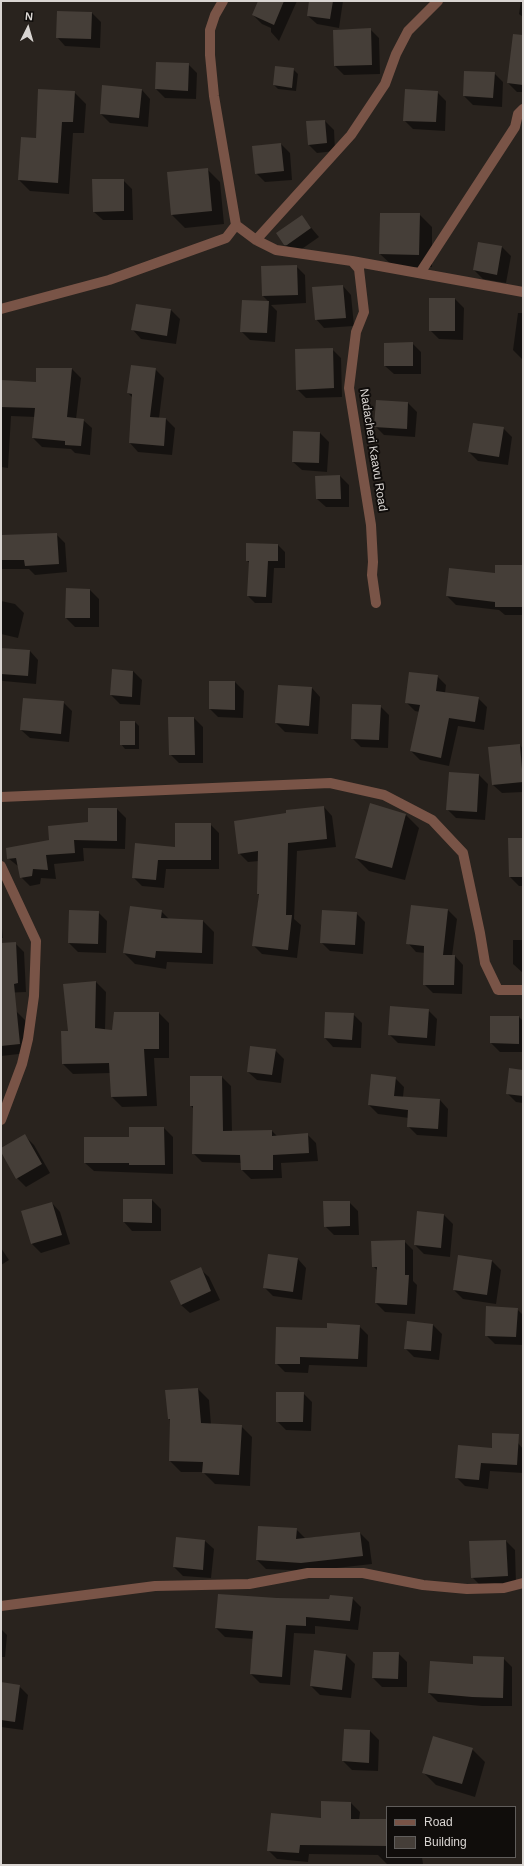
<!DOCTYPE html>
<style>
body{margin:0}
#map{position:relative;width:524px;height:1866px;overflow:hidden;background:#29231e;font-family:Helvetica,sans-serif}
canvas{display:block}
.frame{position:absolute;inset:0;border:2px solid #d9d5d2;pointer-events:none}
.legend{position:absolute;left:386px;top:1806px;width:130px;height:52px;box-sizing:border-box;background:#100d0b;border:1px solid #605d5b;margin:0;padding:5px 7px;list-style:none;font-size:12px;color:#d9d5d2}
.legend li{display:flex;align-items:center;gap:8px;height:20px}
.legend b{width:20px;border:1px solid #605d5b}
.north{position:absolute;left:8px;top:8px;width:40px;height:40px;-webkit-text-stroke:3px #100d0b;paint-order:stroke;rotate:5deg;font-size:11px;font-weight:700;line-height:16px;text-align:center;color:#d9d5d2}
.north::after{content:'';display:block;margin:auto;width:14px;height:18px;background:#d9d5d2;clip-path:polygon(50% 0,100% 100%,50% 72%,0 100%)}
</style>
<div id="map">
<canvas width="524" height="1866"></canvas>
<div class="frame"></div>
<ul class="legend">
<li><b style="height:5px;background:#795447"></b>Road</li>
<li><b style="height:11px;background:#453e38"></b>Building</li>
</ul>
<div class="north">N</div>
</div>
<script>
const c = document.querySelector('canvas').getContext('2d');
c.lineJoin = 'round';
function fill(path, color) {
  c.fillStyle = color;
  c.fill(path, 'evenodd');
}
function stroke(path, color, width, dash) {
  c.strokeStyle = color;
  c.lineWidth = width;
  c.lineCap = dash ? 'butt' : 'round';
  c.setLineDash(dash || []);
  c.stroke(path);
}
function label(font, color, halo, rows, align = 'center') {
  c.font = font + ' Helvetica,sans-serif';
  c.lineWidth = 4;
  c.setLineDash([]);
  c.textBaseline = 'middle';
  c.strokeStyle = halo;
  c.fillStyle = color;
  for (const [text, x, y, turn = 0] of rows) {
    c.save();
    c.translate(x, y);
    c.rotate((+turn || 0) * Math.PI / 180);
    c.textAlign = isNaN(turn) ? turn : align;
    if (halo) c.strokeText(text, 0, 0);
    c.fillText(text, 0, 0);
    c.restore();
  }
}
fill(new Path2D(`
 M259 1H297L279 41 271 32V28L262 24 253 15Z
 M310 1H343L339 28 317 24 308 16Z
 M521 1H523V17L519 14Z
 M92 13 101 22 100 48 65 46 57 37Z
 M370 29 379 38 380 74 344 75 335 66 334 30Z
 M523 59V92H517L508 83Z
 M188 64 197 73 196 99 165 98 156 89Z
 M293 69 298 74 296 91 278 89 274 85Z
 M494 73 503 82 502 107 473 105 464 96Z
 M142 90 150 99 148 127 110 123 101 114Z
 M74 92 86 104 84 133H73L69 194 30 191 19 180 37 139Z
 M437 92 446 101 445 131 413 129 404 120Z
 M325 121 334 130 335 151 317 153 308 144Z
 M281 144 290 153 292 180 265 182 256 173Z
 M207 169 220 182 224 224 185 228 172 215Z
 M123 180 132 189 133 220H103L94 212Z
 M419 214 432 227V267H394L380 254Z
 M302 217 319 237 296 253H294L285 244Z
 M502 247 511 256 506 283 483 279 474 270Z
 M296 266 305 275 306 303 271 305 277 311 275 342 250 340 241 331 243 301 269 302 263 296Z
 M343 286 351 295 354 326 324 328 316 319Z
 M455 299 464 308 463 340 439 339 430 330Z
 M136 305 171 310 180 319 176 344 141 339 133 330Z
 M518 313H523V360L513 350Z
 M412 343 421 352V374H394L385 366Z
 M332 349 341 358 342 397 306 398 297 389Z
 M72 369 81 378 76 419 83 420 92 428 90 455 75 453 71 449 42 447 33 438 35 417 11 416 8 468 1 467V382L37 383Z
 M155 369 164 378 159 418 166 419 175 428 172 455 138 452 130 443 133 398 128 393Z
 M408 403 417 412 415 437 384 435 375 426Z
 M503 428 512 437 508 465 478 461 469 452Z
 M320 433 329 442 327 472 302 470 293 462Z
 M340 476 349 485V507H326L317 499Z
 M56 534 65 543 67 572 35 575 29 569H1V536Z
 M278 545 285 552V568H274L272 603H255L248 596 250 563 247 561Z
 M523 567V615H505L499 610 456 605 447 596 496 574Z
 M90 590 99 599V627H75L66 618Z
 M1 601 15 604 24 613 18 638 1 634Z
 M1 649 30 651 38 660 36 684 3 681 1 680Z
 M133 671 142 680 140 705 120 704 111 695Z
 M437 676 446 685 445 693 478 698 487 707 484 730 458 726 449 766 420 760 411 751 420 712 415 711 406 702Z
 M210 682H235L244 691 243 718 218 717 210 709Z
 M312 688 320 697 318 734 285 732 276 723Z
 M63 702 72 711 69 742 30 738 21 730Z
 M380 706 389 715 388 748 361 747 352 738Z
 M194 718 203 727V763H179L170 754Z
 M135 722 139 726V749H125L121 744Z
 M520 745 523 749V792L502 793 493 785Z
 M479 775 488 784 485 820 456 818 447 809Z
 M324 807 332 816 336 847 297 851 294 919 301 925 297 958 262 954 253 945 259 895 258 894 259 861 248 862 239 853Z
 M117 809 126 818 125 849 83 848 84 861 54 864 56 879 41 878 40 884 30 886 21 877 19 867 8 858 50 841Z
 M406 815 419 828 405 880 369 871 356 858Z
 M210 824 219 833V869H166L164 888 142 886 133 877 136 844 176 848Z
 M523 839V886H519L510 877Z
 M448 910 457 919 452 956H455L463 965 462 994 433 993 424 984 425 953 416 952 408 943Z
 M161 911 170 920 203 921 214 932 213 964 167 962 166 969 135 964 124 953Z
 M98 912 107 921 106 953 78 952 69 943Z
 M356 913 365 922 363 954 330 951 321 942Z
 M1 919 3 938H1Z
 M513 940H523V973L513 964Z
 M15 943 24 952 26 992 1 993V944Z
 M96 982 106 992 105 1030 113 1031 159 1013 169 1023V1058H154L157 1106 122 1107 112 1097 111 1073 73 1074 63 1064 69 1032 73 984Z
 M428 1010 437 1019 435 1046 398 1043 389 1034Z
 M16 1011 25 1020 28 1053 1 1056V1012Z
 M326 1013 353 1014 362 1023 361 1048 333 1047 325 1038Z
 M491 1017H519L523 1021V1052H500L491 1043Z
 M275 1050 284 1059 281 1083 257 1080 248 1072Z
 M523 1071V1103L516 1102 507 1093Z
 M222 1077 231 1086 232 1132 272 1131 277 1136 307 1134 316 1143 318 1161 281 1163 282 1178 251 1179 242 1170V1163L202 1162 193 1153 194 1109 191 1106Z
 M395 1078 404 1087 403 1097 440 1100 448 1109 447 1137 417 1135 408 1126 409 1118 378 1114 369 1105Z
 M130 1128H164L173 1137V1174L94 1171 85 1163 130 1138Z
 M25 1136 34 1145 50 1173 26 1187 17 1178 1 1150Z
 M152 1200 161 1209V1231H132L124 1222Z
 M349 1202 358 1211 359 1235H334L325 1226Z
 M52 1203 60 1212 70 1244 41 1253 32 1244 22 1212Z
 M418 1212 444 1215 453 1224 450 1257 424 1254 415 1245Z
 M404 1241 413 1250V1281L417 1285 415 1314 385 1312 376 1303 378 1271 373 1266Z
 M1 1248 9 1260 1 1265Z
 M298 1259 306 1268 302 1300 273 1296 264 1287Z
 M492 1261 501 1270 496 1304 463 1299 454 1290Z
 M200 1269 209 1277 220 1300 190 1313 181 1305Z
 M517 1309 523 1315V1345L495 1344 486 1335Z
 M433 1325 442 1334 439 1360 414 1357 405 1348Z
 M359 1326 368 1335 367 1367 309 1365 308 1373 285 1372 276 1363 328 1329Z
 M198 1389 209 1400 211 1425 241 1426 252 1437 250 1486 215 1484 203 1472H181L170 1461 171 1421 169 1419Z
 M303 1393 312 1402 311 1431 286 1430 277 1421Z
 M518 1443 523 1449V1473L490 1471 488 1489 465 1486 456 1477 493 1450Z
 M296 1529 305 1538 360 1533 369 1542 372 1564 310 1571 266 1569 257 1560Z
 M205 1541 214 1549 211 1578 183 1576 174 1567Z
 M506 1541 515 1550 516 1584 481 1586 472 1577Z
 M352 1598 361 1607 358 1630 315 1626V1634L294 1633 290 1685 260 1683 251 1674 254 1639 225 1637 216 1628 277 1599 330 1600Z
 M1 1629 7 1635 5 1657H1Z
 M398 1653 407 1662V1687H382L373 1678Z
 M346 1655 355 1664 351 1698 320 1695 311 1686Z
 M503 1658 512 1667V1706H482L438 1702 429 1693 474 1665Z
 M1 1683 19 1686 28 1695 23 1730 1 1727Z
 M370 1731 379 1740 378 1771 352 1770 343 1761Z
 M472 1749 485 1762 475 1797 436 1785 423 1772Z
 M351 1803 360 1812 359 1820H387V1857H422L423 1864H387L378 1855 309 1854 308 1862 277 1859 268 1850Z`), '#0007');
fill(new Path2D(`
 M258 1H284L274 25 252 15Z
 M309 1H333L330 19 307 16Z
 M57 11 92 12 91 39 56 38Z
 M371 28 372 65 334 66 333 30Z
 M513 34 523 35V85L507 83Z
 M156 62 189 63 188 91 155 89Z
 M275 66 294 68 292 88 273 85Z
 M464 71 495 72 493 98 463 96Z
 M102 85 142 89 139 118 100 114Z
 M38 89 75 91 73 122H62L58 183 18 180 21 137 36 138Z
 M405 89 438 91 436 122 403 121Z
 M325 120 327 143 308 145 306 121Z
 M281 143 284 171 255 174 252 146Z
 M208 168 212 211 171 215 167 172Z
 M92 179H124V211L93 212Z
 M380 213H420L419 255 379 254Z
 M302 215 311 228 287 245H284L276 233Z
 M478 242 502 246 497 275 473 270Z
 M297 265 298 295 262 296 261 266Z
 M343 285 346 318 315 320 312 287Z
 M429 298H455V331H429Z
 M242 300 269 301 267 333 240 332Z
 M136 304 171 309 167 336 131 330Z
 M413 342V366H384V343Z
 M333 348 334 388 296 390 295 349Z
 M131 365 156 368 150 417 166 418 164 446 129 443 132 394 127 393Z
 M36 368H72L67 417 84 419 81 446 65 445V441L32 438 35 408 1 407V380L36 382Z
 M376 400 408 402 407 429 374 427Z
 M473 423 504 427 499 457 468 452Z
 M293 431 320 432 319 463 292 462Z
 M340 475 341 499H316L315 476Z
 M57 533 59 564 25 566 24 560H1V535Z
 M246 543 278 544V561H268L266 597 247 596 249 561H246Z
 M495 565H523V607H495V602L446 596 449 568 495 573Z
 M66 588 90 589V618H65Z
 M1 648 30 650 28 676 1 674Z
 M112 669 133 671 132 697 110 695Z
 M409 672 438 675 436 691 479 697 475 722 449 718 441 758 410 751 420 705 405 703Z
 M209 681H235V710L209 709Z
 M278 685 312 687 309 726 275 723Z
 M23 698 64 701 61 734 20 730Z
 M352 704 381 705 379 740 351 739Z
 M168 717H194L195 755H169Z
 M120 721H135V745H120Z
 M520 744 523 782 492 785 488 747Z
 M449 772 479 774 477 812 446 810Z
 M370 803 406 814 392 868 355 858Z
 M324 806 327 839 288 843 286 915H292L288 950 252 946 259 894H257L258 851 238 854 234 821 286 813V810Z
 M88 808H117V841L74 840 75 853 46 855 48 870 33 869 32 876 20 878 16 858 7 859 6 848 49 840 48 826 88 822Z
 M175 823H211V860H158L156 880 132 878 135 843 175 847Z
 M508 838H523V877H509Z
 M411 905 448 909 443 955H455L454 985H423L424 946 406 944Z
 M130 906 162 910 161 918 203 920 202 953 156 951 155 958 123 953Z
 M69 910 99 911 98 944 68 943Z
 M322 910 357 912 355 945 320 943Z
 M16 942 18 983 14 984 20 1044 1 1046V943Z
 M96 981 95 1028 112 1030 114 1012H159V1049H144L147 1096 111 1097 109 1063 62 1064 61 1031H68L63 984Z
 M390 1006 429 1009 427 1038 388 1035Z
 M325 1012 354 1013 352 1040 324 1038Z
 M490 1016H519V1044L490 1043Z
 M250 1046 276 1049 272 1075 247 1072Z
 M509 1068 523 1070V1096L506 1094Z
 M371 1074 396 1077 394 1096 440 1099 438 1129 407 1127 408 1110 368 1105Z
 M190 1076H222L223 1131 272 1130V1136L308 1133 309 1153 273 1155V1170H241L240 1155 192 1154 193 1106H190Z
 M129 1127H164L165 1165H129V1163H84V1137H129Z
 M25 1134 42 1164 16 1179 1 1152V1148Z
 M123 1199H152V1223L123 1222Z
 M323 1201H350V1226L324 1227Z
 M52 1202 62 1235 31 1244 21 1211Z
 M417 1211 444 1214 441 1248 414 1245Z
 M405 1240V1275H409L407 1305 375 1303 377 1267H372L371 1241Z
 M268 1254 298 1258 293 1292 263 1288Z
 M458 1255 492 1260 487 1295 453 1290Z
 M201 1267 211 1291 181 1305 170 1281Z
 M486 1306 518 1308 516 1337 485 1336Z
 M407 1321 433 1324 431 1351 404 1349Z
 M327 1323 360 1325 358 1359 300 1357V1364H275L276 1327 327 1328Z
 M198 1388 201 1423 242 1425 239 1475 202 1473 203 1462 169 1461 170 1419H168L165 1390Z
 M276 1392H304L303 1422H276Z
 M492 1433 519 1434 517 1465 481 1463 479 1480 455 1478 458 1445 492 1448Z
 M258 1526 297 1528 296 1539 360 1532 363 1556 301 1563 256 1560Z
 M176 1537 205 1540 203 1570 173 1567Z
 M506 1540 508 1576 471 1578 469 1541Z
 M218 1594 277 1598 329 1599 330 1595 353 1597 350 1621 306 1617V1626L286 1625 282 1677 250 1674 253 1631 215 1628Z
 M314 1650 346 1654 342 1690 310 1686Z
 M373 1652H399L398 1679 372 1678Z
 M473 1656 504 1657 503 1698 472 1697 428 1693 430 1661 473 1664Z
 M1 1682 20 1685 15 1722 1 1720Z
 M344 1729 370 1730 369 1763 342 1761Z
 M433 1736 473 1748 462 1784 422 1773Z
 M321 1801 351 1802V1819H387V1846L300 1845 299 1853 267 1851 271 1813 321 1818Z`), '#453e38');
stroke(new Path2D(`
 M236 225 256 240 276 250 352 261 359 269 364 312 356 332 349 388 371 525 373 562 372 575 376 603
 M256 240 351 135 385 84 396 54 408 31 438 1
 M352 261 523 292
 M420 273 515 127 518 114 523 109
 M1 309 109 280 226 238 236 225 214 96 210 55V30L215 15 223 1
 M1 797 330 783 384 795 432 820 463 853 480 933 485 963 498 990H523
 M1 866 36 941 34 996 28 1039 22 1064 1 1120
 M1 1606 155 1586 249 1584 308 1573H363L423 1585 467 1589 504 1588 523 1583`), '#795447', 10);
label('12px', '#d9d5d2', '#100d0b', [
 ["Nadacheri Kaavu Road",373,450,81]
]);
</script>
